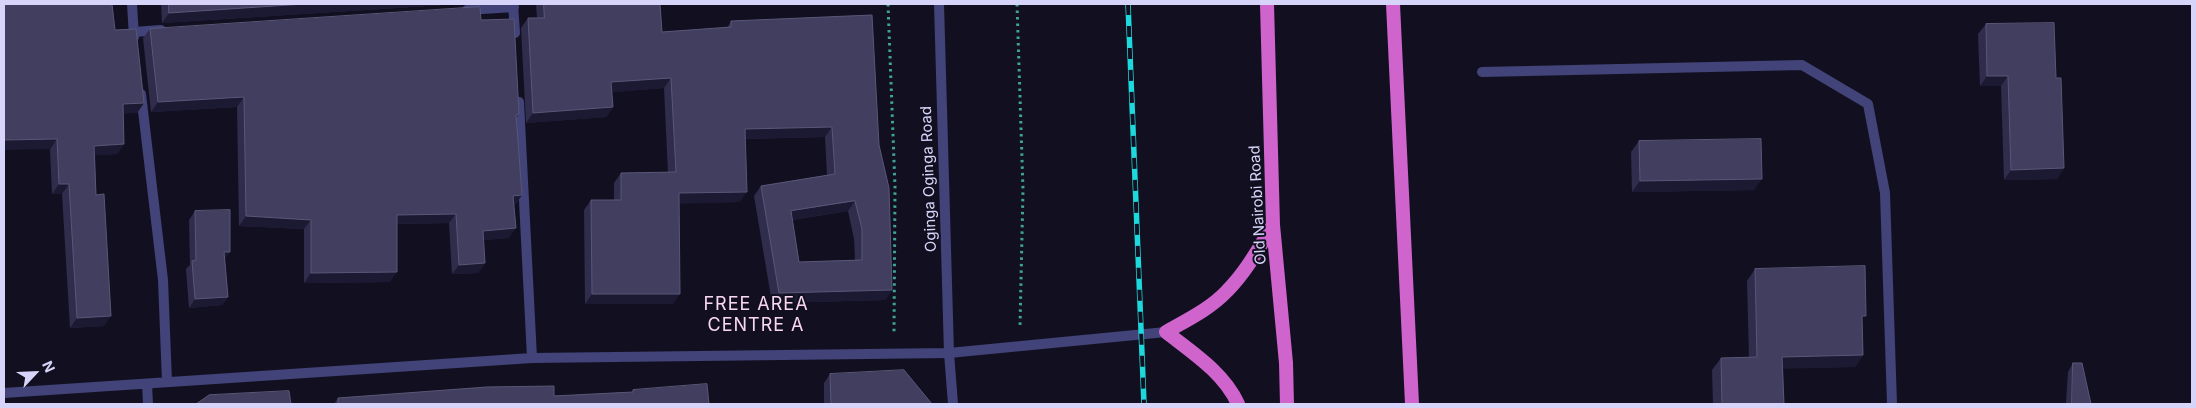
<!DOCTYPE html>
<style>
body{margin:0}
#map{position:relative;width:2196px;height:408px;overflow:hidden;background:#121020;font-family:Inter,sans-serif}
canvas{display:block}
.frame{position:absolute;inset:0;border:5px solid #d6d5f9;pointer-events:none}
.north{position:absolute;left:10px;top:348px;width:50px;height:50px;-webkit-text-stroke:4px #121020;paint-order:stroke;rotate:65deg;font-size:14px;font-weight:700;line-height:20px;text-align:center;color:#d6d5f9}
.north::after{content:'';display:block;margin:auto;width:18px;height:22px;background:#d6d5f9;clip-path:polygon(50% 0,100% 100%,50% 72%,0 100%)}
</style>
<div id="map">
<canvas width="2196" height="408"></canvas>
<div class="frame"></div>
<div class="north">N</div>
</div>
<script>
const c = document.querySelector('canvas').getContext('2d');
c.lineJoin = 'round';
function stroke(path, color, width, dash) {
  c.strokeStyle = color;
  c.lineWidth = width;
  c.lineCap = dash ? 'butt' : 'round';
  c.setLineDash(dash || []);
  c.stroke(path);
}
function fill(path, color) {
  c.fillStyle = color;
  c.fill(path, 'evenodd');
}
function label(font, color, halo, rows, align = 'center') {
  c.font = font + ' Inter,sans-serif';
  c.lineWidth = 4;
  c.setLineDash([]);
  c.textBaseline = 'middle';
  c.strokeStyle = halo;
  c.fillStyle = color;
  for (const [text, x, y, turn = 0] of rows) {
    c.save();
    c.translate(x, y);
    c.rotate((+turn || 0) * Math.PI / 180);
    c.textAlign = isNaN(turn) ? turn : align;
    if (halo) c.strokeText(text, 0, 0);
    c.fillText(text, 0, 0);
    c.restore();
  }
}
stroke(new Path2D(`
 M888 4 895 187 894 333
 M1017 4 1023 190 1020 326`), '#3ea496', 3, [2.5, 4]);
stroke(new Path2D(`
 M132 4 134 37
 M513 4 515 33
 M467 10 514 7
 M134 32 161 30
 M1482 72 1802 65 1868 104 1885 193 1892 404
 M141 94 163 280 167 382
 M519 102 532 358
 M147 384 148 404
 M4 393 532 358 949 353 1166 332`), '#414379', 10);
stroke(new Path2D(`
 M939 4 949 353 953 404`), '#414379', 10);
stroke(new Path2D(`
 M1267 4 1273 225 1286 363 1287 404
 M1393 4 1412 404
 M1238 404C1224 373 1193 353 1166 332 1187 320 1210 309 1227 291 1246 272 1259 248 1273 225`), '#ce64cc', 14);
const rail = new Path2D(`
 M1128 4 1144 404`);
stroke(rail, '#1dd9dd', 5.5);
stroke(rail, '#121020', 4, [11]);
fill(new Path2D(`
 M161 4H459L162 23Z
 M536 4H660L662 32 727 28 731 21 879 145 892 290 885 300 772 303 754 196 761 186 827 175 825 137 745 139 740 202 679 203 673 304H585L584 210 591 200H614V183L621 173H668L664 88 612 92 613 107 606 117 526 123 521 28 528 18H537ZM848 211 854 239 855 260 799 262 792 220Z
 M481 20 519 114 516 119 522 195 515 205H514L509 238 483 240 485 263 478 273 452 274 449 223 397 224 390 282 304 283V229L239 226 237 107 151 112 143 38 150 29Z
 M1986 24 2056 78 2064 168 2057 179 2004 180 2001 86H1980L1978 34Z
 M115 30 144 103 137 113H123L124 144 117 154 95 155 96 195 104 326 70 328 62 194H52L50 149Z
 M1639 141 1754 190 1632 192 1631 152Z
 M195 211 225 260 228 297 222 305 189 308 186 269 190 265 189 220Z
 M1755 269 1862 321 1863 355 1855 367 1783 368 1784 404H1713L1712 370 1721 358H1749L1747 281Z
 M2073 363 2091 404H2066L2068 372Z
 M830 374 932 404H824V383Z
 M633 390 709 404H334L338 398 554 396 632 392Z`), '#302c4c');
fill(new Path2D(`
 M304 4H459L162 23 169 13Z
 M1987 76H2008L2001 86H1980Z
 M671 78 664 88 604 93 611 82Z
 M244 97 237 107 151 112 158 102Z
 M144 103 137 113 116 114 123 104Z
 M613 107 606 117 526 123 533 113Z
 M832 127 825 137 738 139 745 129Z
 M57 139 50 149 4 150V140Z
 M124 144 117 154 87 156 94 146Z
 M2064 168 2057 179 2004 180 2011 170Z
 M1762 179 1754 190 1632 192 1640 181Z
 M59 184H69L62 194H52Z
 M747 192 740 202 671 204 679 193Z
 M522 195 515 205 506 206 513 196Z
 M855 201 848 211 784 221 791 211Z
 M456 214 449 223 390 224 397 215Z
 M246 216 311 220 304 229 239 226Z
 M516 228 509 238 476 241 483 231Z
 M224 252H230L224 261Z
 M485 263 478 273 452 274 459 265Z
 M397 272 390 282 304 283 311 273Z
 M892 290 885 300 772 303 779 293Z
 M592 294H680L673 304H585Z
 M228 297 222 305 189 308 195 299Z
 M111 316 104 326 70 328 77 318Z
 M1863 355 1855 367 1774 369 1782 357Z`), '#1c1933');
const building = new Path2D(`
 M4 4H112L115 30 136 29 144 103 123 104 124 144 94 146 96 195 104 194 111 316 77 318 69 184H59L57 139 4 140Z
 M169 4H304L169 13Z
 M544 4H660L662 32 731 27V21L872 15 879 145 889 188 892 290 779 293 761 186 835 174 832 127 745 129 747 192 679 193 680 294H592L591 200H621V173L676 172 671 78 611 82 613 107 533 113 528 18H544ZM855 201 862 229V260L799 262 791 211Z
 M480 7 481 20 514 19 519 114 516 115 522 195 513 196 516 228 483 231 485 263 459 265 456 214 397 215V272L311 273V220L246 216 244 97 158 102 150 29Z
 M2054 23 2056 78H2061L2064 168 2011 170 2008 76H1987L1986 24Z
 M1761 139 1762 179 1640 181 1639 141Z
 M230 210V252H224L228 297 195 299 192 261 196 260 195 211Z
 M1865 266 1866 316H1862L1863 355 1782 357 1784 404H1722L1721 358 1757 357 1755 269Z
 M2073 363H2082L2091 404H2072Z
 M904 370 932 404H831L830 374Z
 M707 384 709 404H338V398L487 387 554 386V396L633 392V390Z
 M289 391 291 404H196L209 395Z`);
fill(building, '#413e5f');
stroke(building, '#595677', 1);
label('15px', '#d6d5f9', '#121020', [
 ["Oginga Oginga Road",929,179,-92],
 ["Old Nairobi Road",1258,205,-93]
]);
c.letterSpacing = '1px';
label('18px', '#fad7f0', '#121020', [
 ["FREE AREA",756,305],
 ["CENTRE A",756,326]
]);
c.letterSpacing = '0px';
</script>
